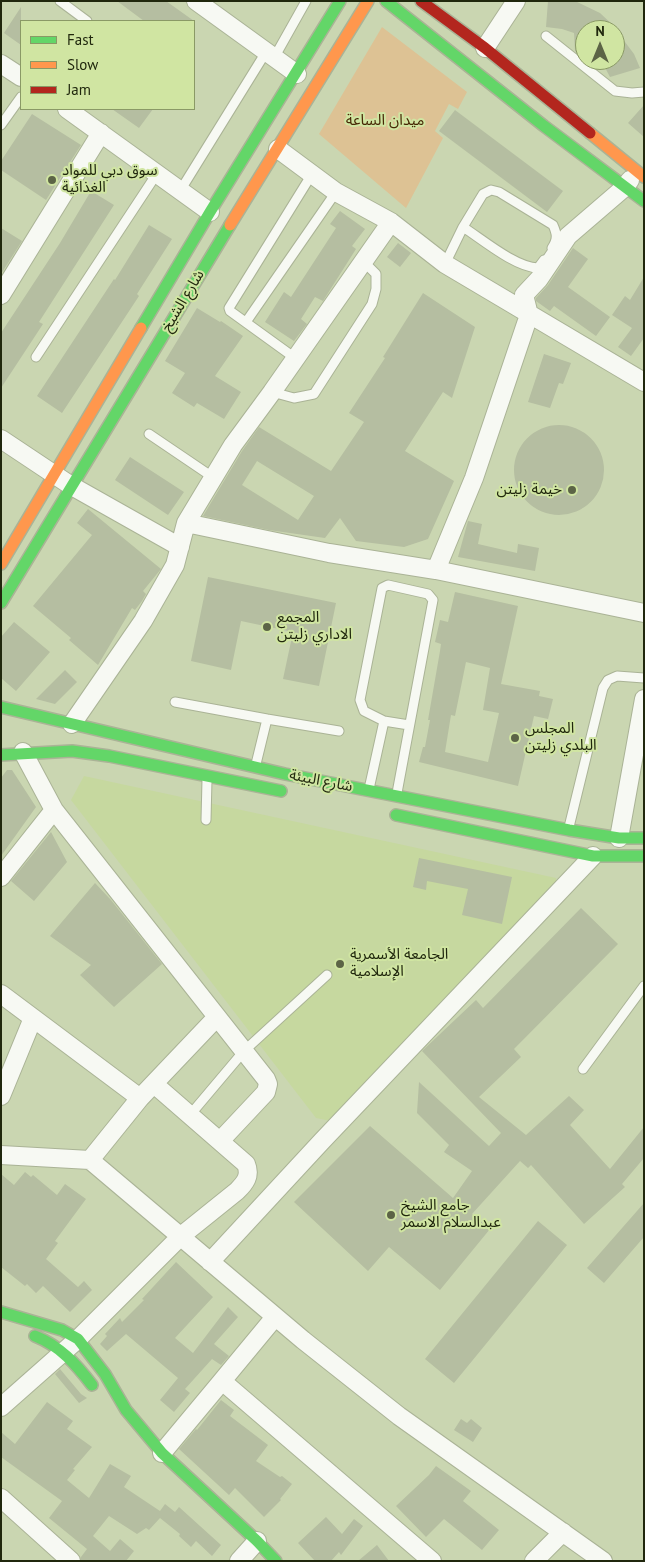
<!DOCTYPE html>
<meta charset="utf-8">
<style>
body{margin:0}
#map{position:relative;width:645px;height:1562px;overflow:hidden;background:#cad6b1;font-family:"PT Sans",sans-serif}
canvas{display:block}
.frame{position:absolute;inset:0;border:2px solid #20270d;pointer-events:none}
.legend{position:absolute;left:20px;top:20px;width:175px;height:90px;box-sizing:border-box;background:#d0e5a2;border:1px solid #8a9966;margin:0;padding:6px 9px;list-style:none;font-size:15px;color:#20270d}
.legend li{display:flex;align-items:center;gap:10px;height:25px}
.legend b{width:25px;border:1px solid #8a9966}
.north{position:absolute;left:575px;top:20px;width:50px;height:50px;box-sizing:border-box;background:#d0e5a2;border:1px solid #8a9966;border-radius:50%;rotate:0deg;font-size:14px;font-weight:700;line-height:20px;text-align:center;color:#20270d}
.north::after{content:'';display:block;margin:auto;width:18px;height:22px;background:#5c6446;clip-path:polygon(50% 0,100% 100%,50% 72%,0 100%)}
</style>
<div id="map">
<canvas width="645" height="1562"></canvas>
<div class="frame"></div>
<ul class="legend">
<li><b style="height:6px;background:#63d668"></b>Fast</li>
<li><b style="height:6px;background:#ff974d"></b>Slow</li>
<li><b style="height:6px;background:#b3261e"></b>Jam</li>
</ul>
<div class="north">N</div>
</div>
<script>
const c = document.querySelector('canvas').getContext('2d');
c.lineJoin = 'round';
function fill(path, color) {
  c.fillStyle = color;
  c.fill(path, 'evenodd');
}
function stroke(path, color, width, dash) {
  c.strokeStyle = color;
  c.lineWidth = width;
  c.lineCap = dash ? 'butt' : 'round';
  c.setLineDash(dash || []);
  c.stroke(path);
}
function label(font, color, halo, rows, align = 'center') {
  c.font = font + ' "PT Sans","Noto Sans Arabic",sans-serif';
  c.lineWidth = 4;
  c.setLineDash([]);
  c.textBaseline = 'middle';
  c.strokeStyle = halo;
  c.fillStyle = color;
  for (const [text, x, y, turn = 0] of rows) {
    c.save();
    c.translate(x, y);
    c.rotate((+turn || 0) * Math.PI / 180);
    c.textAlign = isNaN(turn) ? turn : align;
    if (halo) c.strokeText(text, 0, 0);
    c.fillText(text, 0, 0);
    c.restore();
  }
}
fill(new Path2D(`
 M84 776 556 878 557 889 331 1121 316 1118 71 800Z`), '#c6d89f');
fill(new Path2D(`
 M382 27 467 92 458 109 449 104 435 131 443 138 406 208 319 134Z`), '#ddc294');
fill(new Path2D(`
 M117 1H166L194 21H144Z
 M548 1H575L600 13 618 30H616L634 54 640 68 610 77 601 60H615V30H585V59L575 51 574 33 562 29 546 27Z
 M21 7V45L4 33Z
 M644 105V137L628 123Z
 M112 109H153L139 128Z
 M455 110 563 191 547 212 439 131Z
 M32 114 81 145 46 200 1 170V161Z
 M91 191 114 205 39 322 43 324 1 388V333L60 243Z
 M340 211 365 229 352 246 356 249 323 301 315 297 301 319 307 324 294 341 265 322 284 292 291 297 336 228 330 224Z
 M149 225 172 239 137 294 139 296 62 413 37 396 114 279 115 280Z
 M1 228 22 241 1 274Z
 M398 243 411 253 400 267 387 257Z
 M573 248 588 259 568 287 610 317 596 336 554 306 550 311 536 301V298L548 285Z
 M644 277V338L631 356 618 347 632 328 612 315 625 296 630 300Z
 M423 293 475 327 452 398 443 392 405 451 454 481 428 539 404 547 356 541 340 518 325 538 269 530 203 516 242 451 259 427 331 471 364 422 349 413 385 358 383 357ZM257 461 314 496 298 520 242 485Z
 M197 308 220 322 221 321 243 336 215 376 241 392 224 419 197 403 194 407 172 393 185 373 165 361Z
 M544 354 571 363 563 384 559 383 550 408 528 402Z
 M514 470a45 45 0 1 1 90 0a45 45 0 1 1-90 0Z
 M130 457 184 492 168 515 115 480Z
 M88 509 161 569 143 591 146 594 142 601 135 610 132 608 98 665 69 640 71 638 33 606 92 535 77 523Z
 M468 521 482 524 478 544 517 553 518 544 539 548 535 571 458 557Z
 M208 577 336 603 319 686 283 679 293 632 241 621 231 670 191 661Z
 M455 592 518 606 501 684 540 691 539 696 553 699 548 719 534 716 518 786 419 762 423 747H425L430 720H428L440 651 441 644 435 642 440 620 448 622ZM466 662 490 668 483 710 499 713 488 762 445 752 451 715 455 716Z
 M14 622 50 652 16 691 1 678V637Z
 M65 670 77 682 55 704 36 699Z
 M7 770H12L36 807 1 856V778Z
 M51 832 67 862 34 901 11 881Z
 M419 858 512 877 502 924 462 915 468 889 427 881 426 890 413 887Z
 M95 883 111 900 162 964 114 1007 80 975 91 965 50 936Z
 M581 908 618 944 514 1049 521 1057 479 1097 526 1135 569 1096 584 1110 570 1125 610 1169 644 1127V1158L622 1184 625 1187 584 1224 531 1165 528 1168 520 1161 472 1214 490 1229 440 1290 389 1247 368 1271 294 1202 370 1126 453 1198 472 1171 444 1152 449 1145 417 1113 419 1082 489 1146 501 1133 422 1051 476 1000 483 1008Z
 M25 1172 31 1177 33 1175 57 1195 65 1184 86 1199 55 1241 58 1243 46 1259 78 1287 84 1281 92 1290 70 1312 43 1286 36 1293 27 1284 25 1286 1 1267V1174L14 1185Z
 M644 1203V1237L604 1283 587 1268Z
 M538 1221 567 1245 454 1383 425 1359Z
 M176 1262 213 1297 175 1338 193 1353 228 1307 238 1317 214 1344 229 1356 221 1365 212 1359 185 1389 190 1393 174 1412 160 1400 178 1378 126 1334 107 1351 100 1344 107 1336 105 1334 120 1318 122 1322 144 1300 142 1299Z
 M60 1369 81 1394 87 1398 79 1403 55 1374Z
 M221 1400 234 1410 230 1416 268 1445 256 1461 280 1477 282 1476 292 1484 280 1499 281 1500 264 1517 235 1488 229 1495 179 1449 196 1429 197 1430Z
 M47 1402 73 1421 67 1429 92 1447 73 1469 75 1470 67 1480 89 1498 110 1464 131 1476 124 1487 160 1511 165 1504 175 1512 179 1507 221 1545 212 1556 196 1541 191 1547 179 1536 180 1534 160 1518 149 1530 146 1528 137 1534 109 1516 93 1536 110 1551 120 1539 134 1551 126 1561H81V1557L87 1549 49 1518 62 1501 1 1457V1432L15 1444Z
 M461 1419 467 1423 471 1419 482 1428 473 1442 454 1430Z
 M436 1466 471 1491 463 1501 499 1530 482 1550 444 1519 426 1537 396 1506 429 1475Z
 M326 1517 342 1534 354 1519 363 1526 341 1555 339 1552 331 1561H315L298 1543Z
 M377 1545 389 1561H358Z`), '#b5bea1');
const lane = new Path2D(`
 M60 1 87 21
 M546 36 615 91 632 93 644 92
 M274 58 306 1
 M1 125 21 97
 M180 191 266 52
 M463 227C483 240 515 267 538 268L544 260
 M445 264 463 227 483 194 491 190 499 192 553 225C557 234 558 239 552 248
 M246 322 336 192
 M36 357 156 175
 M295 358 230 311 229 308 312 174
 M272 392 294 398 314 394 372 304 376 289V274L363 261
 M149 434 214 478
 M175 702 267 719 256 764
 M267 719 339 731
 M369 789 384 721
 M397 793 433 600 428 594 388 585 382 588 360 700 364 711 384 721 409 725
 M206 820 207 780
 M569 827 603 688 608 680 617 676 644 678
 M583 1069 644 986
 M190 1115 244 1051 327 975`);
const street = new Path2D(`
 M196 1 297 74
 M485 48 516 1
 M1 64 21 77
 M67 109 210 212
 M278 149 336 192 391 222 445 264 644 382
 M1 295 101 133
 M1 439 70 485 180 547
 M186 523 329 553 436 570 644 613
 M436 570 474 478 529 315 524 295 539 279 568 236 625 187 630 180
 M72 724 143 621 175 565 186 523 233 445 272 392 391 222
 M23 752 54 810 266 1079 268 1084 266 1092 220 1141
 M619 838 644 699
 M1 877 54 810
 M1 994 140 1098
 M1 1096 33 1018
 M1 1155 90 1160 303 1340 399 1416 603 1561
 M90 1160 140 1098 217 1017
 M210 1262 322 1141 593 856
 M275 1317 222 1381 432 1561
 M1 1407 78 1339 181 1236 237 1191C245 1183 251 1176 246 1164L154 1084
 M162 1453 222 1381
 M1 1498 71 1561
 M239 1561 257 1541
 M534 1561 563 1532`);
const fast = new Path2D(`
 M386 1 544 126 644 201
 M141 328 210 212 340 1
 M1 603 230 225
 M1 707 285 774 569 830 619 838H644
 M1 755 72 751 109 756 281 791
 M396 815 593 856H644
 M1 1312 62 1330 78 1339 105 1374 126 1410 162 1453 257 1541 276 1561
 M35 1336C60 1346 76 1364 92 1385`);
const slow = new Path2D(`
 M590 133 644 177
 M230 225 368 1
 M1 564 141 328`);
const jam = new Path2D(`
 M421 1 485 48 590 133`);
stroke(lane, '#aab396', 11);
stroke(street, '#aab396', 20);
stroke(fast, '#aab396', 14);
stroke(slow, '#aab396', 14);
stroke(jam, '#aab396', 14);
stroke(lane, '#f7f9f3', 9);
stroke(street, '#f7f9f3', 18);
stroke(fast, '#63d668', 11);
stroke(slow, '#ff974d', 11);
stroke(jam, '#b3261e', 11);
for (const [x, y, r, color] of [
 [52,180,5,"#5c6446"],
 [572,490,5,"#5c6446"],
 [267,627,5,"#5c6446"],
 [515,738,5,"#5c6446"],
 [340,964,5,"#5c6446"],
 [391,1215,5,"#5c6446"]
]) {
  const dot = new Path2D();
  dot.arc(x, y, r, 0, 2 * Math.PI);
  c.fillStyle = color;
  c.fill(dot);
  stroke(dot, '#d0e5a2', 2);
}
label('15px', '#462604', '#d0e5a2', [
 ["ميدان الساعة",385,121]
]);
label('15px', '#20270d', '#d0e5a2', [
 ["سوق دبي للمواد",62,171],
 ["الغذائية",62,188],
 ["خيمة زليتن",562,490,"right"],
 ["المجمع",277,618],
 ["الاداري زليتن",277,635],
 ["المجلس",525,729],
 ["البلدي زليتن",525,746],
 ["الجامعة الأسمرية",350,955],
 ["الإسلامية",350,972],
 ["جامع الشيخ",401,1206],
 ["عبدالسلام الاسمر",401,1223]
], 'left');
label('15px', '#20270d', '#d0e5a2', [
 ["شارع الشيخ",183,301,-59],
 ["شارع البيئة",321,781,11]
]);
</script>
